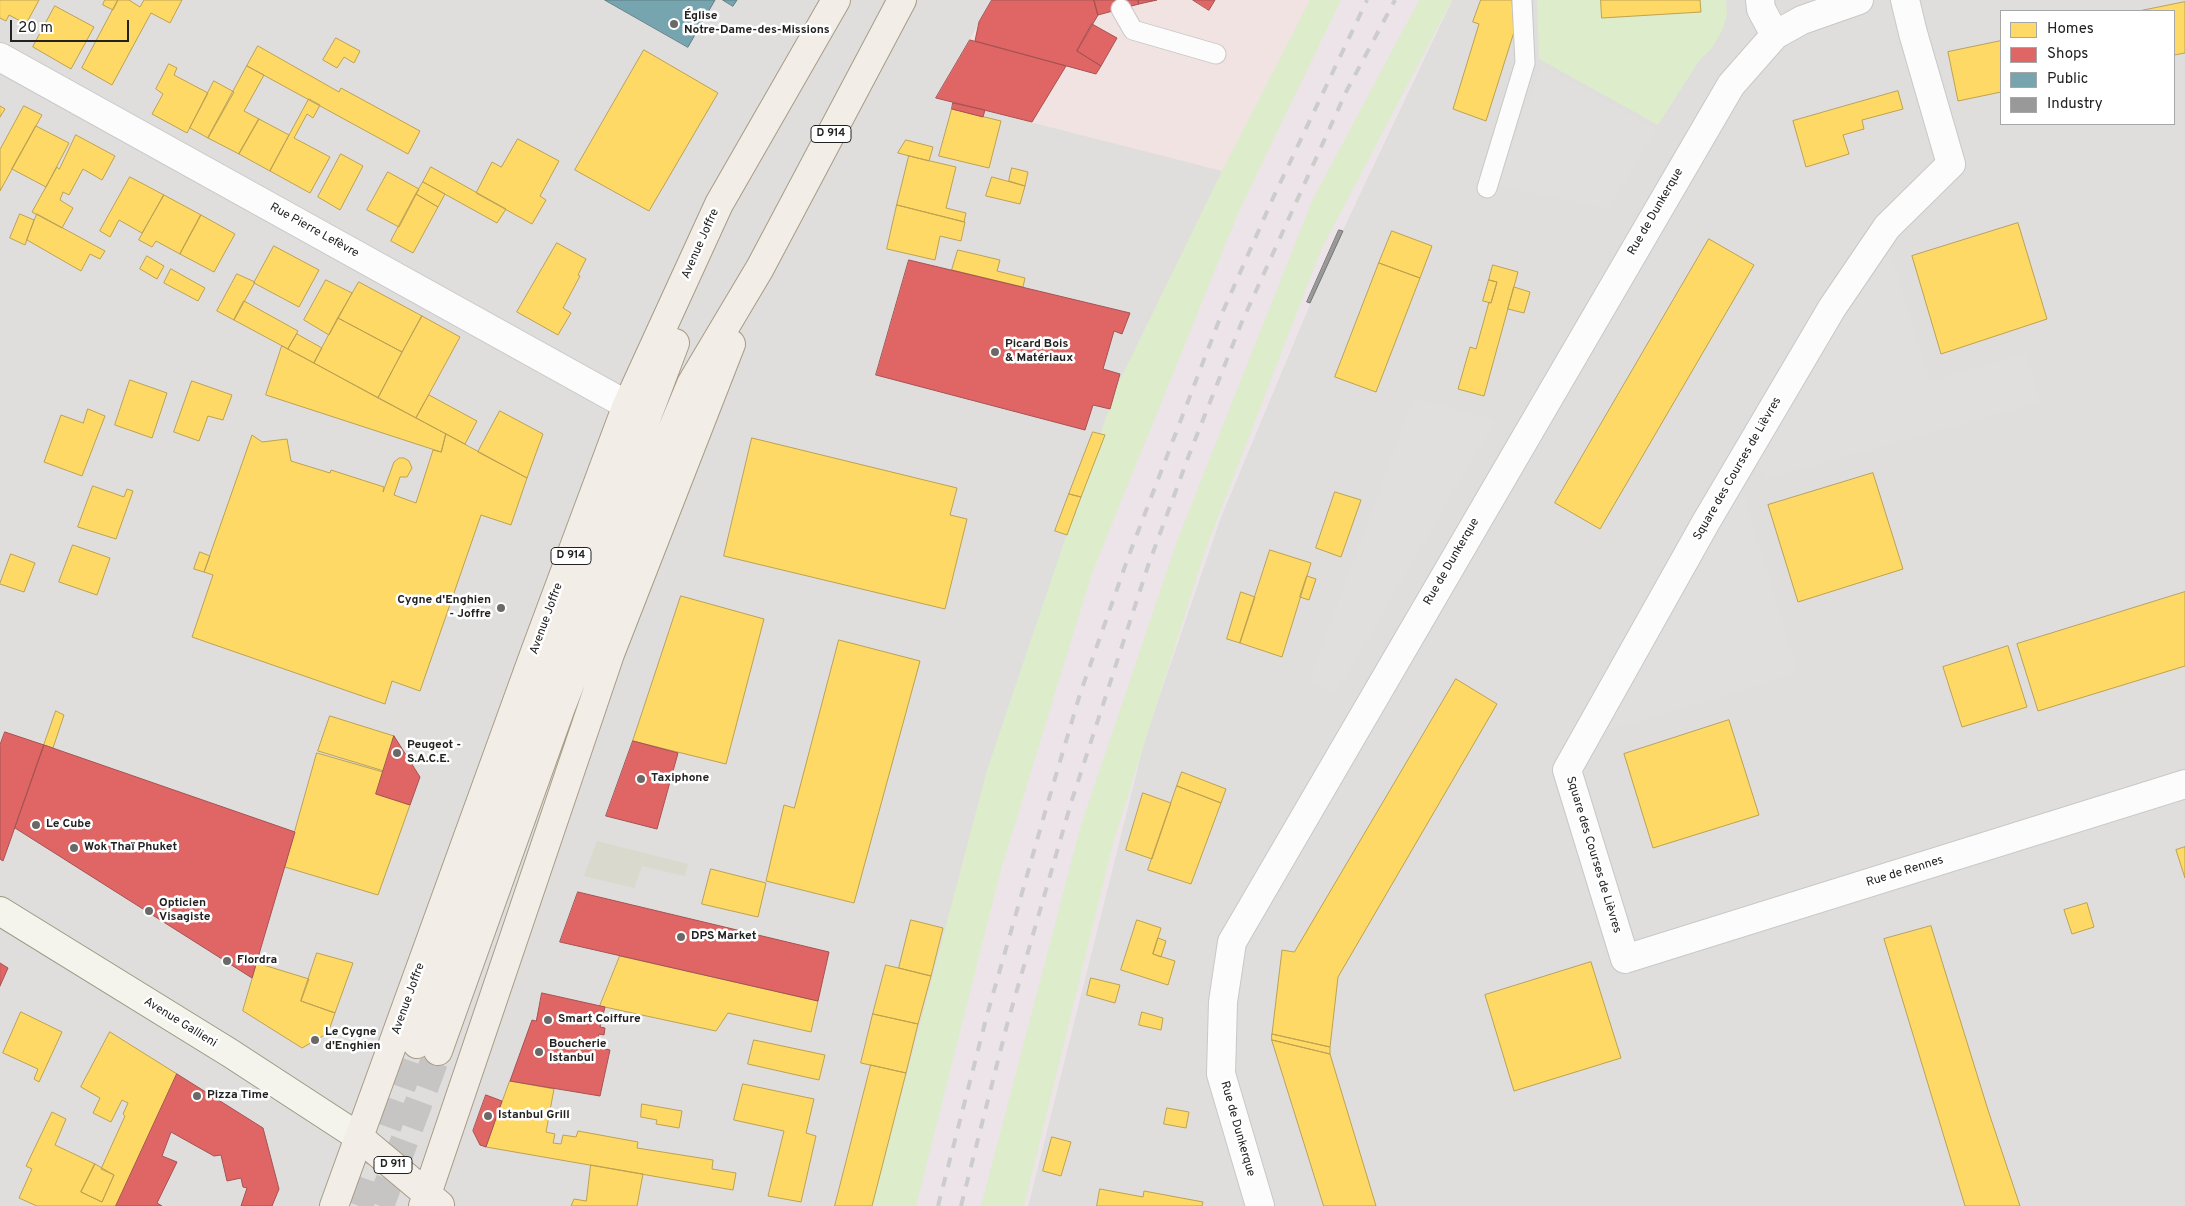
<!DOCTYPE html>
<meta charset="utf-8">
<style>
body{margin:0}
#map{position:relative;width:2185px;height:1206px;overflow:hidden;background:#f0eeeb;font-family:Overpass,sans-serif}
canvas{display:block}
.legend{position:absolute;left:2000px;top:10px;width:175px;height:115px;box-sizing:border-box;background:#fff;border:1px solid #a7a7a7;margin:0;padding:6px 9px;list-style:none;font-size:15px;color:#222}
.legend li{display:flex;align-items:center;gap:10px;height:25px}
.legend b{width:25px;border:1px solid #a7a7a7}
.scale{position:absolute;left:10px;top:20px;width:119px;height:22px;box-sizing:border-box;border:2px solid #222;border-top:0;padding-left:6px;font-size:15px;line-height:18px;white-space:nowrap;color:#222;-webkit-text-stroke:4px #fff;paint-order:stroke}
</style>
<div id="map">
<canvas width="2185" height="1206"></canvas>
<ul class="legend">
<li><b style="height:14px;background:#ffd966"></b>Homes</li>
<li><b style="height:14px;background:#e06666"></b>Shops</li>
<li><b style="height:14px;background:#76a5af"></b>Public</li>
<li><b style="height:14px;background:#999"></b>Industry</li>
</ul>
<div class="scale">20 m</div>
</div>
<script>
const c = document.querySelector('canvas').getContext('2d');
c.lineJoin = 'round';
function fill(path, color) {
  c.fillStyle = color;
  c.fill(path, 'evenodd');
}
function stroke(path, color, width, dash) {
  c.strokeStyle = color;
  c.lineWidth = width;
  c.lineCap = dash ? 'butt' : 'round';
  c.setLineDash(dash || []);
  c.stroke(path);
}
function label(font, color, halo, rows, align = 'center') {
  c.font = font + ' Overpass,sans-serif';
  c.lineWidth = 5;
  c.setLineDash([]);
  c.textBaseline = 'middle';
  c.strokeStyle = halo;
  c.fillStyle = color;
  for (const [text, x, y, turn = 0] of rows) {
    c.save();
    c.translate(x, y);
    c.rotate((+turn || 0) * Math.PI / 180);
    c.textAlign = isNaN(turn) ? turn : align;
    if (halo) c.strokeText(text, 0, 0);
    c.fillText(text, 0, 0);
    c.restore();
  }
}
fill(new Path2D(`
 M0 0H1310L1222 171 883 1206H0Z
 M1452 0H2185V1206H1028L1145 738 1220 519 1327 263ZM2001 11H2174V124H2001Z`), '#dfdedc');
fill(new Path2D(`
 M992 0H1310L1222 171 936 98Z`), '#f1e3e1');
fill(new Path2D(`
 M1310 0H1452L1327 263 1220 519 1145 738 1028 1206H883L1001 739Z`), '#ede4e9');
fill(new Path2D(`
 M597 841 688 864 685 876 642 866 634 888 584 876Z`), '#d9d9cd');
fill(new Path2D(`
 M1310 0H1341L1239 211 1092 573 1000 873 916 1206H872L987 770 1116 388 1222 171Z
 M1419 0H1452L1321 250 1205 551 1114 840 1024 1206H981L1081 825 1177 541 1312 201Z
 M1537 0H1726L1727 13 1723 29 1712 48 1699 61 1658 125 1539 59Z`), '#ddeccb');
fill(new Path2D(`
 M1542 65 1656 129 1610 209 1497 185Z
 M1887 243 1931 382 2026 353 2041 402 1764 479 1747 427Z
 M1413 398 1496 420 1336 694 1309 681Z
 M1742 488 1798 673 1603 732Z`), '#e0dfde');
const homes = new Path2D(`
 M0 0H39L26 24 9 15 6 21 0 18Z
 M105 0H118L113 10 103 5Z
 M118 0H129L140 7 144 0H182L170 23 151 13 112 85 82 68Z
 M1481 0H1512L1514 32 1486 121 1453 109 1479 24 1473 22Z
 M1601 0H1700L1701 12 1602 18Z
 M2185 2V53L2174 55V11H2139Z
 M55 6 94 27 71 69 33 47Z
 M336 38 360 51 354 63 344 57 337 68 323 60Z
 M2001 41V92L1958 101 1948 52Z
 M258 46 339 92 341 88 420 131 408 154 247 66Z
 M644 50 718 93 649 211 575 170Z
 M169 64 177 68 174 75 208 93 187 133 152 114 163 94 156 89Z
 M247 66 264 75 244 111 259 119 239 154 208 138Z
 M214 81 234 92 208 138 190 128Z
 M1898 91 1903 109 1862 120 1864 129 1843 135 1849 154 1806 167 1793 121Z
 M309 99 320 105 313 118 307 114 294 138 330 157 310 193 270 171Z
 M0 106 5 109 0 117Z
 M24 106 42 115 0 191V150Z
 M952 109 1001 121 989 168 939 156Z
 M259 119 289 135 270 171 239 154Z
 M36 126 69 143 46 187 12 169Z
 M76 135 115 156 102 180 83 169 69 195 63 192 60 200 73 208 62 228 32 212 57 167 59 169Z
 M518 139 559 161 540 196 546 200 532 224 476 193 492 162 501 167Z
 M906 140 933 147 929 161 898 153Z
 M341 154 363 166 340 210 318 197Z
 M909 156 956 167 946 208 966 213 964 222 897 205Z
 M431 167 506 209 497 223 423 182Z
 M1012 168 1028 172 1025 186 1009 181Z
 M388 172 419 189 399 227 367 210Z
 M130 177 164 195 142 233 119 220 110 237 100 231Z
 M992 177 1025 186 1020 204 986 196Z
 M423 182 445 194 438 207 416 194Z
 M416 194 438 207 413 253 391 241Z
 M164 195 201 215 180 254 156 241 152 247 139 240Z
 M897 205 965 222 961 241 940 236 935 260 887 249Z
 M20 214 34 220 25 245 10 238Z
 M37 214 105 251 100 259 90 254 81 271 27 240Z
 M201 215 235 234 214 272 180 254Z
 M2018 223 2047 319 1941 354 1912 256Z
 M1392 231 1432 246 1420 278 1379 263Z
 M1709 239 1754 265 1600 529 1555 503Z
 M557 243 586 259 578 275 580 276 563 308 571 313 558 335 517 312Z
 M274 246 319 270 299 307 254 283Z
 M958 250 1000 260 997 271 1025 278 1023 287 952 270Z
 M147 256 164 266 157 279 140 269Z
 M1379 263 1420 278 1376 392 1335 377Z
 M1493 265 1518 272 1484 396 1458 389 1470 347 1476 349 1489 302 1491 303 1497 282 1489 280Z
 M171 269 205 288 198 301 164 283Z
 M237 274 255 282 234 320 217 311Z
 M326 280 352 293 329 335 304 320Z
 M1489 280 1497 282 1491 303 1483 301Z
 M359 282 422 316 402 352 338 318Z
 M1514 287 1530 292 1524 313 1508 309Z
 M244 301 298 331 288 349 234 320Z
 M422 316 460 337 416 418 378 398Z
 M338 318 402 352 378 398 314 363Z
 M297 334 322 348 314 363 288 349Z
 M282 346 446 434 441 452 266 395Z
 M130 380 167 393 152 438 115 425Z
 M192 381 232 395 223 420 208 416 199 441 174 432Z
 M429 395 477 421 465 444 416 418Z
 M88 409 105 416 82 476 44 462 61 415 83 423Z
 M500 411 543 434 527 478 478 452Z
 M1093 432 1105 435 1081 497 1069 494Z
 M446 434 527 478 511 525 481 515 420 691 392 681 385 704 192 637 213 575 204 572 252 435 262 442 287 439 291 461 330 473 331 470 384 487 383 492 394 462 399 458H404L409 461 412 468 407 477H400L394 495 416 503 433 450 441 452Z
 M752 438 957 488 950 515 967 519 945 609 724 556Z
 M1873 473 1903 569 1798 602 1768 505Z
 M93 486 124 497 127 489 133 491 116 539 78 527Z
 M1335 492 1361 500 1341 557 1316 548Z
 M1069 494 1081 497 1067 535 1055 531Z
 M73 545 110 558 97 595 59 582Z
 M1270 550 1311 563 1282 657 1240 643Z
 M200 552 210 556 204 572 194 569Z
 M11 554 35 563 24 592 0 584Z
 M1307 576 1316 579 1309 600 1300 597Z
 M1241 592 1255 597 1240 643 1227 639Z
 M2185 592V666L2038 711 2017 644Z
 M681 596 764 619 726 764 633 741Z
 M839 640 920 661 854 903 766 881 784 805 794 808Z
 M2008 646 2027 707 1962 727 1943 667Z
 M1456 679 1497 704 1338 977 1330 1047 1272 1034 1282 950 1294 952Z
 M56 711 64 715 53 748 44 745Z
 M330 716 394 736 384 771 318 751Z
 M1729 720 1759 815 1653 848 1624 754Z
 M317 753 383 772 376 794 410 805 378 895 285 867Z
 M1182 772 1226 789 1221 803 1177 786Z
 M1177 786 1221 803 1191 884 1148 870Z
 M1143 793 1171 803 1152 859 1126 850Z
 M2185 847V878L2176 850Z
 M711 869 766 883 758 917 702 904Z
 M2087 903 2094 927 2072 934 2064 910Z
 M911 920 943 928 931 976 899 968Z
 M1137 920 1161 928 1153 954 1175 961 1168 985 1121 970Z
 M1931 926 1988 1110 2020 1206H1965L1884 939Z
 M1158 938 1166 941 1161 957 1153 954Z
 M317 953 353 963 335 1013 301 1001Z
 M620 956 818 1001 811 1032 728 1013 716 1031 600 1006Z
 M1591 962 1621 1058 1514 1091 1485 995Z
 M257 963 309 979 301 1001 335 1013 328 1033 302 1048 243 1011Z
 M886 965 931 976 918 1024 873 1014Z
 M1091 978 1120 985 1115 1003 1087 995Z
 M21 1012 62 1032 39 1082 34 1079 38 1069 3 1053Z
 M1142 1012 1163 1018 1161 1030 1139 1025Z
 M873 1014 918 1024 906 1073 861 1063Z
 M110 1032 177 1074 116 1206H37L19 1198 32 1169 26 1166 52 1112 66 1119 55 1145 95 1164 81 1192 102 1202 114 1175 101 1169 125 1116 123 1114 128 1103 122 1100 111 1122 93 1113 100 1098 81 1087Z
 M1272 1034 1330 1047V1054L1272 1040Z
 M754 1040 825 1055 819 1080 748 1064Z
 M1272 1040 1330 1054 1376 1206H1324Z
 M871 1065 906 1073 872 1206H835Z
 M510 1081 554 1089 546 1132 555 1134 553 1143 561 1144 563 1135 576 1137 578 1131 638 1142 637 1148 713 1160 712 1169 736 1173 733 1190 486 1147Z
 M743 1084 814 1099 806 1133 816 1136 801 1202 768 1196 784 1131 734 1120Z
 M642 1104 682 1111 679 1128 656 1124 657 1120 641 1117Z
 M1167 1108 1189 1112 1186 1128 1164 1124Z
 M1052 1137 1071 1142 1061 1176 1043 1171Z
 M95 1164 114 1175 102 1202 81 1192Z
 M591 1165 643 1174 637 1206H571L574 1199 586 1201Z
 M1100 1189 1143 1197 1144 1191 1203 1202 1202 1206H1097Z`);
fill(homes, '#ffd966');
stroke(homes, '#bda252', 1);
const shops = new Path2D(`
 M992 0H1094L1098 15 1077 51 1101 66 1096 74 975 41 979 22Z
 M1094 0H1138L1139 4 1098 15Z
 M1138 0H1157L1139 4Z
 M1193 0H1215L1209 10Z
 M1092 24 1117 38 1101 66 1077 51Z
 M970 40 1066 66 1032 122 936 98Z
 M953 103 985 110 983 117 952 109Z
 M909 260 1130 313 1122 334 1114 331 1103 369 1120 374 1110 409 1093 405 1085 430 876 375Z
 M5 732 44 745 3 861 0 859V745Z
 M394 736 420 777 410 805 376 794Z
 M633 741 678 753 657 829 606 816Z
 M44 745 295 832 252 978 15 828Z
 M578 892 829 952 818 1001 560 942Z
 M0 963 8 968 0 986Z
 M542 993 605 1007 600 1027 605 1028 604 1035 599 1034 596 1047 610 1050 600 1096 510 1081 532 1020 536 1021Z
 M177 1074 263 1128 279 1189 272 1206H241L247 1188 243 1187 241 1178 227 1181 221 1155 214 1156 171 1132 162 1156 177 1162 157 1203 162 1206H116Z
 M486 1095 502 1101 486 1147 480 1145 473 1131Z`);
fill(shops, '#e06666');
stroke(shops, '#a75252', 1);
const public = new Path2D(`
 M605 0H715L688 47Z
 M723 0H737L733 6Z`);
fill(public, '#76a5af');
stroke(public, '#5d7e85', 1);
const industry = new Path2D(`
 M1339 230 1343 231 1310 303 1307 302Z`);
fill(industry, '#999');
stroke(industry, '#757575', 1);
stroke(new Path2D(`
 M359 1206 417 1044
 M380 1206 438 1051`), '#c7c5c3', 28, [28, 14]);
const service = new Path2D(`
 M1121 9 1133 30 1216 54
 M1487 188 1525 63 1522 0`);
const minor = new Path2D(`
 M1760 0 1761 9 1775 35
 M1905 0 1913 33 1951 164 1887 227 1832 308 1706 522 1567 770 1625 959 2185 784
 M0 57 627 405
 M1260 1206 1221 1074 1223 1002 1232 942 1731 85 1775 35 1802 20 1859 0`);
const secondary = new Path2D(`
 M0 911 230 1053 359 1137`);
const primary = new Path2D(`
 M417 1044 539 702 675 343
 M438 1051 560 710 622 551 691 384 760 268 902 0
 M359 1137 440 1205
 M334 1206 536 649 627 405 719 204 836 0
 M423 1206 610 654 731 344`);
stroke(service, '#c9c8c7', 21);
stroke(minor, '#c9c8c7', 30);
stroke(secondary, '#999a82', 30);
stroke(primary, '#a79c86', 30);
stroke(service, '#fdfcfc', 19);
stroke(minor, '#fdfcfc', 28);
stroke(secondary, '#f4f4ed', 28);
stroke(primary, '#f3ede7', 28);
stroke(new Path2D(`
 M938 1206 987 1015 1048 802 1080 694 1129 555 1220 318 1273 198 1367 0
 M961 1206 1008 1021 1071 803 1148 566 1189 455 1241 324 1346 92 1395 0`), '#ccc', 4, [10, 10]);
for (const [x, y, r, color] of [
 [674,24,5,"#6a6968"],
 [995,352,5,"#6a6968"],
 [501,608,5,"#6a6968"],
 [397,753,5,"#6a6968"],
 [641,779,5,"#6a6968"],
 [36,825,5,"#6a6968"],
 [74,848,5,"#6a6968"],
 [149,911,5,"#6a6968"],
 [681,937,5,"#6a6968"],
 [227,961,5,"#6a6968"],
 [548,1020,5,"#6a6968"],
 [315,1040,5,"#6a6968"],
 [539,1052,5,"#6a6968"],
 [197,1096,5,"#6a6968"],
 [488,1116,5,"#6a6968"]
]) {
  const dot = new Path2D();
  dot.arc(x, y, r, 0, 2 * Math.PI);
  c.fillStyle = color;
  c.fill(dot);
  stroke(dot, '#fff', 2);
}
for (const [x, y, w] of [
 [831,134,40],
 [571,556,40],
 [393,1165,38]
]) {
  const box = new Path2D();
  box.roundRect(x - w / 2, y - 8.5, w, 17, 4);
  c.fillStyle = '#fff';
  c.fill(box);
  stroke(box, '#222', 1);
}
label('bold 11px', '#222', null, [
 ["D 914",831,134],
 ["D 914",571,556],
 ["D 911",393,1165]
]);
label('bold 12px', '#222', '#fff', [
 ["Église",684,17],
 ["Notre-Dame-des-Missions",684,31],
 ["Picard Bois",1005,345],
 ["& Matériaux",1005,359],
 ["Cygne d'Enghien",491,601,"right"],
 ["- Joffre",491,615,"right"],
 ["Peugeot -",407,746],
 ["S.A.C.E.",407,760],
 ["Taxiphone",651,779],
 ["Le Cube",46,825],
 ["Wok Thaï Phuket",84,848],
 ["Opticien",159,904],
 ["Visagiste",159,918],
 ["DPS Market",691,937],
 ["Flordra",237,961],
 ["Smart Coiffure",558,1020],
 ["Le Cygne",325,1033],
 ["d'Enghien",325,1047],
 ["Boucherie",549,1045],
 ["Istanbul",549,1059],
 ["Pizza Time",207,1096],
 ["Istanbul Grill",498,1116]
], 'left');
label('12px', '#222', '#fff', [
 ["Rue de Dunkerque",1656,212,-60],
 ["Rue Pierre Lefèvre",314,231,29],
 ["Avenue Joffre",701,244,-66],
 ["Square des Courses de Lièvres",1738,469,-60],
 ["Rue de Dunkerque",1452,562,-60],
 ["Avenue Joffre",547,619,-70],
 ["Square des Courses de Lièvres",1593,855,73],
 ["Rue de Rennes",1905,872,-17],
 ["Avenue Joffre",409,999,-70],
 ["Avenue Gallieni",180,1023,32],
 ["Rue de Dunkerque",1237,1129,74]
]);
</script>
